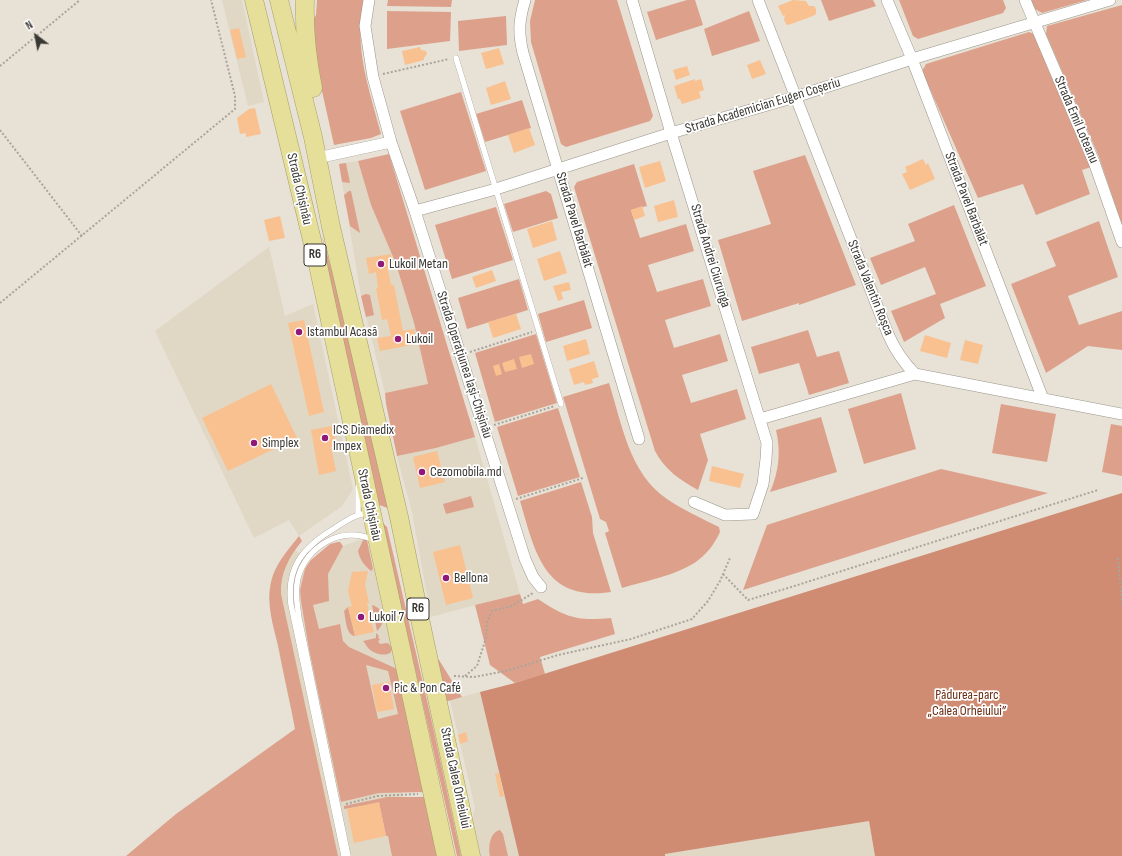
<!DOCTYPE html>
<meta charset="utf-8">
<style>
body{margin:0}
#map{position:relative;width:1122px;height:856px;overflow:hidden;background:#e7e1d6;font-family:"Sofia Sans Condensed",sans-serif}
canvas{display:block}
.north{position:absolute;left:16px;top:16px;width:40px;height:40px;-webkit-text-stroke:3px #fff;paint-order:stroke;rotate:328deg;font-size:11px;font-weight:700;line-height:16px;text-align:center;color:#3a3833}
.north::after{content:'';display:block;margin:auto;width:14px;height:18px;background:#3a3833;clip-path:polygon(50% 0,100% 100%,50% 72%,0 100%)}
</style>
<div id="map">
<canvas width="1122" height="856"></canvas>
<div class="north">N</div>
</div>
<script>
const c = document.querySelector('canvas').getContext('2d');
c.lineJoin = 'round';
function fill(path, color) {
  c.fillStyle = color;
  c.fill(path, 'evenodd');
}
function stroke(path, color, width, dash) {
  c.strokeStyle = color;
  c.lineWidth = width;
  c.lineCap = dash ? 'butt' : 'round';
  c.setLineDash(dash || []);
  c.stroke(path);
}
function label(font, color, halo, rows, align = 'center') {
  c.font = font + ' "Sofia Sans Condensed",sans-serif';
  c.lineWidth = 3.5;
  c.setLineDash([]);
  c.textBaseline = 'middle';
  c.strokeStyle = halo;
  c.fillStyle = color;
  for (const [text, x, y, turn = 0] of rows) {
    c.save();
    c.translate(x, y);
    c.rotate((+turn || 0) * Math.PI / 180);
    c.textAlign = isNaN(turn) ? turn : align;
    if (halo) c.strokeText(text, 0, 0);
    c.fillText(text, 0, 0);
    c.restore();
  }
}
fill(new Path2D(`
 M222 0H242L264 102 248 106Z
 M358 161 371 205 396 264 414 323 428 385 421 386 385 393 361 296 339 164Z
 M269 247 285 316 313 304 353 489 342 506 299 536 289 520 254 538 155 331Z
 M475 437 520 594 475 605 431 617 412 512 397 456 436 448Z
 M364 538 367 540 397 669 387 665 398 714 387 718 415 856H126L176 814 295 729 271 615 269 594 271 583 274 572 290 547 325 569 343 546Z
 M480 692 499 773 519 856H478L471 823 475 808 450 700Z
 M869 821 875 856H665V854Z`), '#e0d7c5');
fill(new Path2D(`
 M317 0H365C352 44 370 91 381 134L371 138 334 145 312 46 311 23 316 15Z
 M388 0H452L451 7 387 6Z
 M535 0H617L653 116 650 121 566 147 561 144 531 42 530 21Z
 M687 0H695L703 25 656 40 647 12Z
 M821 0H873L876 6 829 21Z
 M899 0H1003L1006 8 1003 13 918 39 913 36Z
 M1031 0H1087L1042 13 1035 9Z
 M1122 5V225L1099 157 1046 34 1047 26Z
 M387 11 451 12 450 41 387 49Z
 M749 11 760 41 712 56 704 29Z
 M506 16 507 45 459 51 458 21Z
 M1029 32 1034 34 1091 167 1082 170 1090 194 1036 215 1023 184 978 198 922 71 926 64Z
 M461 92 486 171 425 190 400 111Z
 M522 100 531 128 485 142 476 114Z
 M389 154 475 437 436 448 397 456 386 404 385 393 428 384 414 323 396 264 371 205 358 161Z
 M805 155 856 285 799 305V303L742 321 718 240 771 224 753 171Z
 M346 163 350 183 342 182 339 164Z
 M634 164 647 206 631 210 640 238 686 224 694 251 648 265 657 292 703 279 711 306 665 320 674 348 720 334 728 361 682 375 691 403 737 389 746 419 700 434 708 460 698 490C680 480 665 470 655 451L574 187 577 182Z
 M349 191H351L360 233 350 226 344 195Z
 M546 191 551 194 558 218 513 232 504 204Z
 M954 205 986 286 940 304 945 318 904 342 891 311 936 294 925 267 881 285 870 258 915 241 908 224Z
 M496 207 513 260 452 279 435 225Z
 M1099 221 1118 277 1068 296 1079 325 1122 311V350L1088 346 1046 373 1011 284 1056 266 1046 242Z
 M322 236 346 321 390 509 377 504 329 274Z
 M519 279 528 310 467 329 458 298Z
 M366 294 370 295 374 315 366 317 361 296Z
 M584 300 592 328 546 342 538 314Z
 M808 330 817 357 839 351 849 383 809 395 799 363 759 374 751 347Z
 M536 334 557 403 495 422 475 353Z
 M609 383C622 424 629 473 667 499 683 510 701 518 719 527L720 532C715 542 710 550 702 557 684 574 645 581 622 588L605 533 609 531 606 522 600 519 563 397Z
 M901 393 916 449 864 464 848 409Z
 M1001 404 1056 414 1047 462 992 453Z
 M558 408 580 477 518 496 497 427Z
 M821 417 837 472 770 492C779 471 781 452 776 430Z
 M1111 424 1122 426V476L1102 472Z
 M941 469 1048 493 743 590 767 525Z
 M581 482 592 517 593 533 611 592C544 602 535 552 520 501Z
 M471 496 474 507 446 514 443 504Z
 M382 522 387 527 431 718 461 856H457Z
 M299 536 302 541C289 557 280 573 281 594L338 856H126L176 814 295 729C290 701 283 673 278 645 273 625 266 603 271 582 275 564 288 550 299 536Z
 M364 538 367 540 373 569 371 571C364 565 360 560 358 551Z
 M338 542H340L343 546 328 574 329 601 313 605 319 629 340 624 343 641 349 647 397 669 426 792 379 793 341 802 309 649 301 601 300 590 305 569 311 560 330 544ZM366 665 388 671 398 714 378 719Z
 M520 594 523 604 538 599C567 618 576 621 611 618L615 634 540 657 545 674 515 683 490 665 475 605Z
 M372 605C385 609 387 622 377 631Z
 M348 607 355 636C346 635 346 620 344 611Z
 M376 633 379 636 378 637 380 640 378 641 380 644 388 643 392 648 391 652C386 657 375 654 369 649 367 647 365 643 363 641L376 638Z
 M435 657 439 660 462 697 445 702Z
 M387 797H426L439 856H392L388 836H386L379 803 344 809V806Z
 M500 830 503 834 508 856H490C488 847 490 832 500 830Z`), '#dda18b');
fill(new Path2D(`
 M1122 493V856H875L869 821 665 854V856H519L480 692 515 683Z`), '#cf8c73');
fill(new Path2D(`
 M793 0 806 1 809 6H814L816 9V14L813 16 788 25 786 24 784 20 785 15 783 16 778 6Z
 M239 28 246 57 237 59 230 30Z
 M420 47 421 50 426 51 427 54 424 58V60L405 65 402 51Z
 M499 48 504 64 486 69 481 53Z
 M760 60 766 74 752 79 747 65Z
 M687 66 690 75 676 80 673 70Z
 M695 79V81L701 79 704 90 699 92 701 98 682 104 680 99H678L674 86Z
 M505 81 511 99 491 105 486 88Z
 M255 108 261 134 246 137V133L240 134 237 118 249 109Z
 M529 128 535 145 514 153 508 135Z
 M923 159 926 165 928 163 935 179 910 190 902 174 907 172 905 167Z
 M660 161 666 181 645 188 639 167Z
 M674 200 678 217 658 222 654 206Z
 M642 206 645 216 634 220 631 210Z
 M280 216 285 238 269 241 264 220Z
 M552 221 557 240 533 248 527 229Z
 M560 251 567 273 544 281 537 259Z
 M391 254 393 268 388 269 391 285H394L403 331 414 329 417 344 380 351 377 338 391 336 387 319 382 320 376 288H378L376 272 369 274 366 258Z
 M492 270 496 281 476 288 472 277Z
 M569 282 571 290 561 292 563 299 558 301 553 286Z
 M516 314 521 329 493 338 488 322Z
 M304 320 324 412 309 416 288 323Z
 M925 335 951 343 947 358 920 351Z
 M586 339 590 354 567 361 563 346Z
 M965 340 983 345 978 364 960 360Z
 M531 354 534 364 522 368 519 357Z
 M514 359 517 369 505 372 502 363Z
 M594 361 599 377 592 379 593 383 585 385 584 382 574 385 569 369Z
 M499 364 502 374 496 376 493 366Z
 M271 384 297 438 228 471 202 418Z
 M332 426 337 446 331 447 336 471 319 475 311 430Z
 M437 451 445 482 420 488 413 457Z
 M712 466 744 474 740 488 709 481Z
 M460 545 473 598 446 605 433 552Z
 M368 571 365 585 369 603H367L374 632 355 636 348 607 352 606 348 591 352 572Z
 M389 682 394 709 377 712 372 685Z
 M466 732 468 741 460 744 458 735Z
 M499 773 504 796 500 797 495 774Z
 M379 802 386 836 354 843 347 809Z`), '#f9c190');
const service = new Path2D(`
 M456 58 561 404
 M358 514V487
 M344 856 291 605C286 567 303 547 335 528 346 521 355 514 368 513
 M348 856 299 618C297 604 295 591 298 578 306 546 343 525 373 540`);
const minor = new Path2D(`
 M369 0 365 26 373 77 391 142 415 211 525 559 533 577 541 587
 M525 0C519 20 518 32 523 53L639 439
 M632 0 671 133 767 443 766 459 763 484 753 514 725 515 694 502
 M758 0 888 334C895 350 903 362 915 374L1122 414
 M887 0 912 59 1043 399
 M1025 0 1094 162 1122 242
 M317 158 391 142
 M415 211 496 189 671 133 795 97 912 59 1110 0
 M760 419 915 374`);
const trunk = new Path2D(`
 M254 0 318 265 446 856
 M279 0 313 137 331 227 399 517 421 624 471 856
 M305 0C304 30 307 59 313 88`);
stroke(service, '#9a958b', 6);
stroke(minor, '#9a958b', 12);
stroke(trunk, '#a59f65', 19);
stroke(new Path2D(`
 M0 66 80 0
 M383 74 449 59
 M0 130 82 236
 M0 303 235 109V96L211 0
 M470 352 532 332
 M494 425 555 406
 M516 499 583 478
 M1118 558 1122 604
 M723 574 748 600 788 588 1098 490
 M454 676 474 677 506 671 558 655 631 639 692 619 708 601 720 581 730 558
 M465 676 477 666 486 638 487 622 492 611 512 606 533 593
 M346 804 377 796 418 794`), '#aaa59c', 2, [2, 2]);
stroke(service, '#fff', 5.5);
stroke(minor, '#fff', 11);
stroke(trunk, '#e6df9a', 18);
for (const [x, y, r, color] of [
 [381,264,4,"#901978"],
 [299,332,4,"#901978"],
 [398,339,4,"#901978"],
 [325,438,4,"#901978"],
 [254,443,4,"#901978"],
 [422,472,4,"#901978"],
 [446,578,4,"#901978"],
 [361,617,4,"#901978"],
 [386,688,4,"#901978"]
]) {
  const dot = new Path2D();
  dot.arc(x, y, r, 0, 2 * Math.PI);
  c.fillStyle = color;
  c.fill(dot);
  stroke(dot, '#fff', 1.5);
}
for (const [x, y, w] of [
 [315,255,22],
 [418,609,22]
]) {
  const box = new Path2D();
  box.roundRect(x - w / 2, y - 11, w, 22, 3);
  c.fillStyle = '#fff';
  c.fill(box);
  stroke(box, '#3a3833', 1);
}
label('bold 13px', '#3a3833', null, [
 ["R6",315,255],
 ["R6",418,609]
]);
label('14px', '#3a3833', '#fff', [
 ["Strada Academician Eugen Coșeriu",763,106,-17],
 ["Strada Emil Loteanu",1076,120,67],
 ["Strada Chișinău",299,189,77],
 ["Strada Pavel Barbălat",966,199,69],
 ["Strada Pavel Barbălat",574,220,73],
 ["Strada Andrei Ciurunga",710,256,73],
 ["Strada Valentin Roșca",870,288,68],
 ["Strada Operațiunea Iași-Chișinău",464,365,72],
 ["Strada Chișinău",369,505,78],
 ["Strada Calea Orheiului",455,778,78]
]);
label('14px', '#3a3833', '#fff', [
 ["Lukoil Metan",389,264],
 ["Istambul Acasă",307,332],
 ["Lukoil",406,339],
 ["ICS Diamedix",333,430],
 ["Impex",333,446],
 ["Simplex",262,443],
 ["Cezomobila.md",430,472],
 ["Bellona",454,578],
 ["Lukoil 7",369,617],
 ["Pic & Pon Café",394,688]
], 'left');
label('14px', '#6a2c13', '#fff', [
 ["Pădurea-parc",967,695],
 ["„Calea Orheiului”",967,711]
]);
</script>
